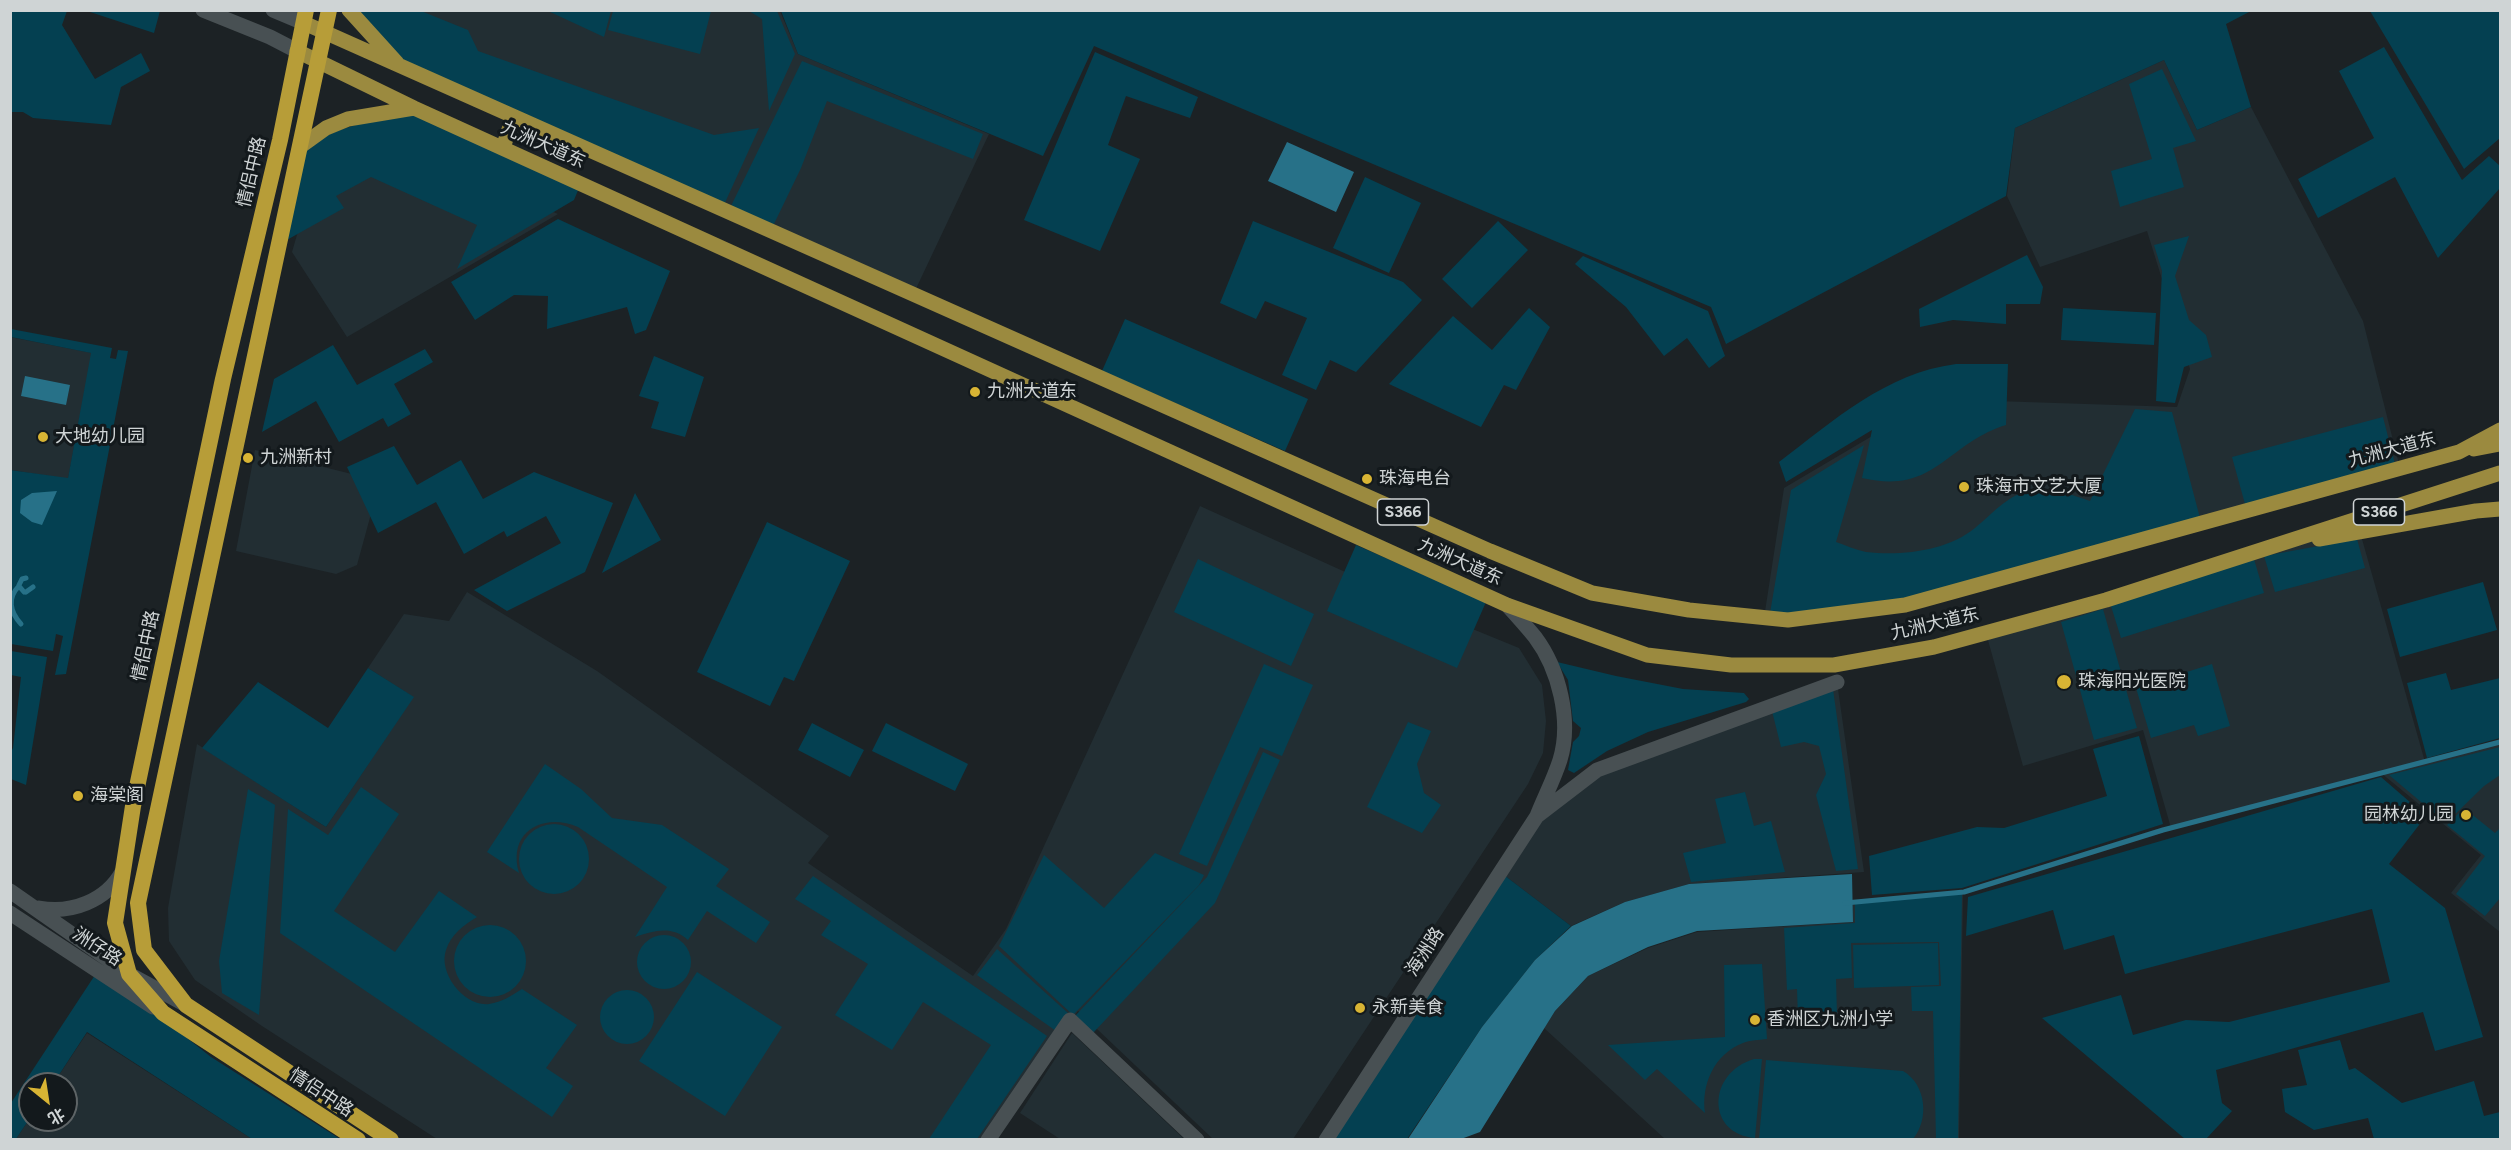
<!DOCTYPE html>
<meta charset="utf-8">
<style>
body{margin:0}
#map{position:relative;width:2511px;height:1150px;overflow:hidden;background:#1c2225;font-family:Figtree,"Noto Sans SC",sans-serif}
canvas{display:block}
.frame{position:absolute;inset:0;border:12px solid #cfd4d5;pointer-events:none}
.north{position:absolute;left:18px;top:1072px;width:60px;height:60px;box-sizing:border-box;background:#13191c;border:2px solid #5e6466;border-radius:50%;rotate:150deg;font-size:16px;font-weight:700;line-height:24px;text-align:center;color:#cfd4d5}
.north::after{content:'';display:block;margin:auto;width:21px;height:27px;background:#d8b434;clip-path:polygon(50% 0,100% 100%,50% 72%,0 100%)}
</style>
<div id="map">
<canvas width="2511" height="1150"></canvas>
<div class="frame"></div>
<div class="north">北</div>
</div>
<script>
const c = document.querySelector('canvas').getContext('2d');
c.lineJoin = 'round';
function fill(path, color) {
  c.fillStyle = color;
  c.fill(path, 'evenodd');
}
function stroke(path, color, width, dash) {
  c.strokeStyle = color;
  c.lineWidth = width;
  c.lineCap = dash ? 'butt' : 'round';
  c.setLineDash(dash || []);
  c.stroke(path);
}
function label(font, color, halo, rows, align = 'center') {
  c.font = font + ' Figtree,"Noto Sans SC",sans-serif';
  c.lineWidth = 6;
  c.setLineDash([]);
  c.textBaseline = 'middle';
  c.strokeStyle = halo;
  c.fillStyle = color;
  for (const [text, x, y, turn = 0] of rows) {
    c.save();
    c.translate(x, y);
    c.rotate((+turn || 0) * Math.PI / 180);
    c.textAlign = isNaN(turn) ? turn : align;
    if (halo) c.strokeText(text, 0, 0);
    c.fillText(text, 0, 0);
    c.restore();
  }
}
fill(new Path2D(`
 M349 11H780L798 54 989 134 913 295 401 67Z
 M2164 60 2197 130 2251 107 2363 321 2400 468 1905 605 1764 618 1784 488 1935 399 2177 407 2190 369 2147 231 2040 267 2007 196 2015 128Z
 M409 149 558 214 347 337 292 252 313 180Z
 M10 337 92 353 68 479 11 470Z
 M255 450 380 481 357 565 336 574 236 551Z
 M1200 506 1453 621 1519 648 1542 685 1546 721 1543 753 1528 784 1293 1139H1213L1078 1011 987 1139H437L262 1026 195 980 169 941 168 908 197 744 326 827 413 697 368 668 404 614 449 621 467 592 597 671 829 836 808 863 973 976 1006 929Z
 M2360 532 2425 762 2500 742V932L2451 893 2481 855 2381 773 2171 828 2143 730 2023 766 1986 633 2257 551Z
 M1837 682 1864 872 1689 884 1625 902 1571 926 1500 872 1537 816 1597 770Z
 M1963 892 1959 1139H1665L1544 1028 1555 1011 1588 976 1648 948 1697 932 1853 922V902Z
 M87 1033 252 1139H16L30 1118 66 1120V1084H53Z
 M1072 1033 1184 1139H1060L1020 1113Z`), '#222e33');
fill(new Path2D(`
 M10 11H67L62 25 95 79 141 53 150 71 121 87 111 125 33 118 23 112H11Z
 M87 11H160L154 33Z
 M355 11H421L468 30 478 51 714 135 759 128 723 207 404 64Z
 M548 11H611L604 37Z
 M613 11V10L711 11 700 54 608 30Z
 M749 11H777L795 54 769 111 762 19Z
 M781 11H2251L2226 24 2251 107 2197 130 2164 60 2015 128 2006 196 1726 344 1711 307 1094 46 1043 156 798 54Z
 M2370 11H2500V138L2464 169Z
 M2384 47 2462 180 2489 156 2500 166V188L2438 258 2395 177 2318 218 2298 179 2374 138 2339 71Z
 M1095 52 1198 97 1190 118 1126 96 1108 145 1140 159 1100 251 1024 220Z
 M802 61 983 134 973 159 827 101 801 168 773 226 730 208Z
 M2162 69 2196 141 2173 148 2184 187 2120 207 2111 171 2152 159 2129 84Z
 M414 114 579 188 574 200 457 269 477 225 371 177 336 196 344 208 285 241 304 149C340 124 372 121 414 114Z
 M1365 177 1421 203 1389 273 1333 248Z
 M558 219 670 271 646 330 635 334 627 307 547 329 548 296 514 295 475 320 451 282Z
 M1253 221 1403 282 1422 300 1356 372 1330 360 1316 390 1282 375 1307 318 1265 301 1256 319 1220 303Z
 M1498 221 1528 250 1472 308 1442 279Z
 M2189 236 2175 276 2189 320 2206 335 2212 357 2184 367 2175 403 2156 401 2162 271 2154 245Z
 M2027 255 2043 287 2040 304H2006V324L1953 320 1920 327 1919 309Z
 M1583 256 1708 311 1725 356 1709 368 1687 338 1664 356 1626 307 1575 264Z
 M1529 308 1550 327 1516 390 1504 385 1481 427 1389 384 1453 316 1492 350Z
 M2063 308 2156 313 2154 345 2061 340Z
 M1125 319 1308 399 1285 451 1102 371Z
 M11 329 112 348 110 358 116 359 118 350 128 351 66 674 55 675 63 636 56 634 53 651 11 644 10 470 68 478 91 353 11 337Z
 M333 345 357 385 425 349 433 362 394 384 411 414 388 427 383 418 339 442 316 401 262 432 274 379Z
 M654 356 704 377 685 437 651 428 659 402 639 396Z
 M1956 364H2008L2006 425C1945 444 1936 495 1862 478L1872 430 1786 482 1779 462C1833 421 1886 373 1956 364Z
 M2135 409 2172 412 2200 518 1906 599 1788 614 1770 613 1791 490 1864 445 1836 542C1845 545 1856 550 1866 552 1902 556 1947 551 1975 528 1992 514 2006 497 2027 491 2048 486 2070 494 2090 501Z
 M2383 417 2395 464 2245 504 2232 457Z
 M394 446 417 485 461 460 483 499 534 472 613 503 585 572 507 611 474 590 561 543 546 516 507 537 504 531 464 554 436 502 378 533 347 467Z
 M635 493 661 540 602 573Z
 M767 522 850 561 794 681 784 677 770 706 697 672Z
 M2357 539 2365 568 2275 592 2264 556Z
 M1356 545 1486 602 1457 668 1327 611Z
 M1198 559 1314 614 1291 666 1174 612Z
 M2254 559 2264 593 2121 638 2110 603Z
 M2483 582 2497 630 2400 657 2387 609Z
 M2103 609 2137 728 2094 740 2061 622Z
 M11 651 47 657 26 785 11 779V752L13 748 21 677 11 675Z
 M1557 662 1616 676 1683 689 1744 693 1749 699 1746 702 1648 732 1607 751 1574 773 1568 770 1573 742 1579 736 1581 728 1573 721 1568 680Z
 M1264 664 1313 685 1282 756 1260 747 1207 866 1179 854Z
 M2212 664 2230 726 2198 736 2194 725 2151 738 2136 688Z
 M368 668 414 697 326 827 202 748 258 682 328 728Z
 M2446 673 2451 690 2500 678V738L2427 758 2407 683Z
 M1833 689 1858 869 1836 871 1816 795 1826 774 1819 746 1804 742 1781 747 1772 711Z
 M1408 722 1431 731 1417 764 1424 793 1441 805 1422 833 1367 807Z
 M812 723 864 750 850 777 798 750Z
 M886 723 968 764 955 791 872 751Z
 M2139 736 2163 824 1962 888 1872 895 1869 856 1977 827 2004 828 2107 796 2093 749Z
 M2500 747V775L2484 786 2446 823 2389 775Z
 M1263 752 1280 760 1215 903 1093 1033 1075 1016 1207 877Z
 M545 764 581 789 612 818 662 825 729 869 716 886 770 922 756 943 707 911 688 940C671 925 654 931 635 937L667 887 578 827C543 812 507 832 519 873L487 852Z
 M2381 777 2426 816 2389 864 2445 908 2483 1037 2435 1051 2423 1012 2216 1070 2222 1103 2232 1111 2206 1139H2185L2042 1018 2121 995 2133 1035 2186 1020 2229 1022 2390 982 2372 909 2125 974 2114 935 2064 950 2053 910 1966 936 1968 897Z
 M361 787 399 814 334 911 395 952 439 891 477 917C464 925 451 934 446 950 438 973 464 1007 489 1004 502 1002 511 996 522 989L577 1025 546 1068 573 1086 552 1117 280 933 288 809 328 835Z
 M248 789 275 805 259 1015 222 993 219 961Z
 M1745 792 1754 826 1771 821 1785 872 1691 882 1683 853 1726 843 1715 799Z
 M2464 808 2495 833 2500 828V898L2485 916 2456 894 2485 856 2447 825Z
 M519 859a35 35 0 1 1 70 0a35 35 0 1 1-70 0Z
 M1155 853 1204 875 1199 885 1073 1015 999 946 1044 855 1104 908Z
 M1500 872 1571 926 1535 960 1482 1027 1407 1139 1326 1140Z
 M813 876 1047 1036 977 1139H929L991 1045 923 1002 892 1050 835 1015 868 964 821 935 831 921 795 899Z
 M1962 894 1958 1139H1936L1933 1011H1912L1911 987 1941 986 1939 942 1851 943 1852 978 1836 979 1837 1015 1798 1018 1797 989 1787 990 1784 928 1855 923V904Z
 M454 961a36 36 0 1 1 72 0a36 36 0 1 1-72 0Z
 M637 962a27 27 0 1 1 54 0a27 27 0 1 1-54 0Z
 M1938 943 1939 985 1854 988 1853 945Z
 M997 949 1069 1014 1056 1031 977 975Z
 M1762 964 1767 1039C1759 1040 1750 1040 1743 1043 1714 1054 1701 1085 1705 1113L1657 1069 1645 1080 1608 1045 1725 1037 1724 965Z
 M697 972 782 1027 725 1116 639 1061Z
 M95 975 158 1015 211 1057 340 1139H252L87 1032 53 1084H30V1118L16 1139 11 1140V1103Z
 M600 1017a27 27 0 1 1 54 0a27 27 0 1 1-54 0Z
 M2340 1040 2349 1070 2355 1068 2402 1103 2474 1081 2484 1116 2500 1112V1139H2374L2368 1118 2314 1130 2285 1112 2282 1089 2307 1085 2298 1050Z
 M1754 1059H1762L1755 1138C1706 1134 1707 1073 1754 1059Z
 M1766 1060 1903 1071C1927 1085 1929 1120 1913 1139H1759Z`), '#044051');
fill(new Path2D(`
 M1287 142 1354 172 1336 212 1268 181Z
 M25 376 70 385 66 405 21 396Z
 M57 491 42 525 32 522 20 513 21 500 32 493Z
 M1852 874 1853 922 1697 931 1648 947 1588 976 1555 1011 1480 1132 1461 1139H1408L1482 1027 1535 960 1572 926 1625 902 1689 884Z`), '#277188');
stroke(new Path2D(`
 M19 585 22 579 26 578
 M26 592 33 587
 M21 624C10 612 7 598 19 586L24 592
 M1845 903 1964 892 2163 830 2500 742`), '#277188', 5);
stroke(new Path2D(`
 M988 1140 1070 1020 1197 1140`), '#485053', 15);
stroke(new Path2D(`
 M203 10 270 37 297 51
 M273 10 304 23
 M1537 816 1597 770 1837 682
 M10 891 129 974 186 1005
 M39 908C71 914 106 901 122 872
 M10 913 153 1007
 M1326 1140 1537 816C1544 798 1554 779 1560 760 1572 721 1559 669 1535 637 1526 626 1517 616 1507 605`), '#485053', 15);
stroke(new Path2D(`
 M349 10 397 63
 M304 23 1490 551 1592 593 1689 610 1788 620 1905 605 2459 452 2500 430
 M297 51 414 108 1507 605 1647 655 1731 665H1834L1934 647 2106 600 2500 473
 M301 146 326 128 348 119 414 108
 M503 148 513 117
 M2474 449 2500 444
 M2319 539 2476 511 2500 509`), '#9b8a3f', 15);
stroke(new Path2D(`
 M306 10 280 140 223 379 133 806 115 923 129 974 163 1013 358 1140
 M329 10 138 903 144 950 186 1005 391 1140`), '#b79d38', 16);
for (const [x, y, r, color] of [
 [975,392,6,"#d8b434"],
 [43,437,6,"#d8b434"],
 [248,458,6,"#d8b434"],
 [1367,479,6,"#d8b434"],
 [1964,487,6,"#d8b434"],
 [2064,682,8,"#d8b434"],
 [78,796,6,"#d8b434"],
 [2466,815,6,"#d8b434"],
 [1360,1008,6,"#d8b434"],
 [1755,1020,6,"#d8b434"]
]) {
  const dot = new Path2D();
  dot.arc(x, y, r, 0, 2 * Math.PI);
  c.fillStyle = color;
  c.fill(dot);
  stroke(dot, '#13191c', 2);
}
for (const [x, y, w] of [
 [1403,512,51],
 [2379,512,51]
]) {
  const box = new Path2D();
  box.roundRect(x - w / 2, y - 13, w, 26, 4.5);
  c.fillStyle = '#13191c';
  c.fill(box);
  stroke(box, '#cfd4d5', 1.5);
}
label('bold 16px', '#cfd4d5', null, [
 ["S366",1403,512],
 ["S366",2379,512]
]);
label('18px', '#cfd4d5', '#13191c', [
 ["九洲大道东",543,145,24],
 ["情侣中路",252,172,-77],
 ["九洲大道东",2392,450,-15],
 ["九洲大道东",1460,562,24],
 ["九洲大道东",1935,624,-13],
 ["情侣中路",146,646,-78],
 ["洲仔路",97,947,33],
 ["海洲路",1425,952,-57],
 ["情侣中路",321,1093,33]
]);
label('18px', '#cfd4d5', '#13191c', [
 ["九洲大道东",987,392],
 ["大地幼儿园",55,437],
 ["九洲新村",260,458],
 ["珠海电台",1379,479],
 ["珠海市文艺大厦",1976,487],
 ["珠海阳光医院",2078,682],
 ["海棠阁",90,796],
 ["园林幼儿园",2454,815,"right"],
 ["永新美食",1372,1008],
 ["香洲区九洲小学",1767,1020]
], 'left');
</script>
